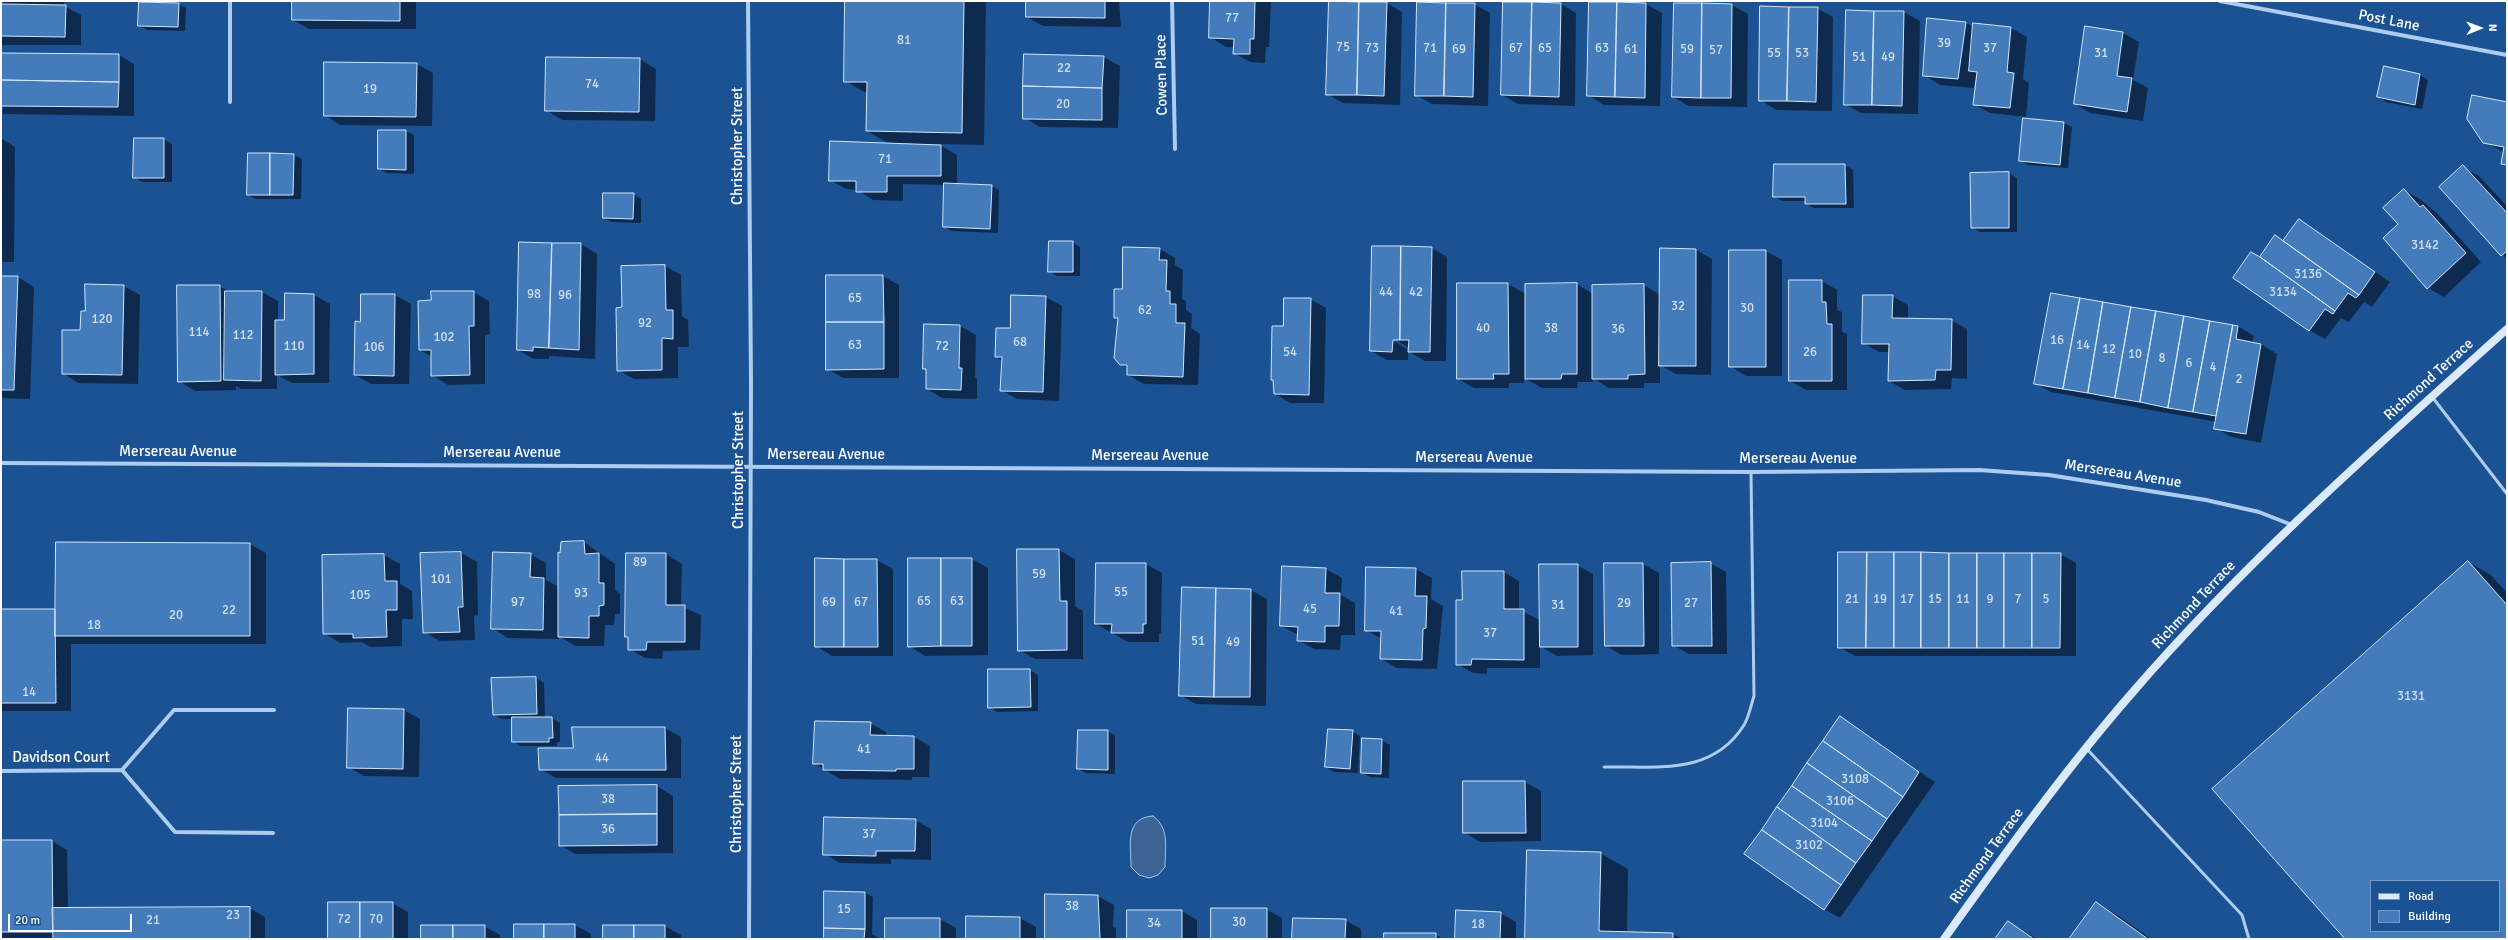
<!DOCTYPE html>
<style>
body{margin:0}
#map{position:relative;width:2508px;height:940px;overflow:hidden;background:#1b5294;font-family:Signika,sans-serif}
canvas{display:block}
.frame{position:absolute;inset:0;border:2px solid #fff;pointer-events:none}
.legend{position:absolute;left:2370px;top:880px;width:130px;height:52px;box-sizing:border-box;background:#1b5294;border:1px solid #7697bf;margin:0;padding:5px 7px;list-style:none;font-size:12px;color:#fff}
.legend li{display:flex;align-items:center;gap:8px;height:20px}
.legend b{width:20px;border:1px solid #7697bf}
.north{position:absolute;left:2460px;top:8px;width:40px;height:40px;-webkit-text-stroke:3px #1b5294;paint-order:stroke;rotate:89deg;font-size:11px;font-weight:700;line-height:16px;text-align:center;color:#fff}
.north::after{content:'';display:block;margin:auto;width:14px;height:18px;background:#fff;clip-path:polygon(50% 0,100% 100%,50% 72%,0 100%)}
.scale{position:absolute;left:8px;top:914px;width:124px;height:18px;box-sizing:border-box;border:2px solid #fff;border-top:0;padding-left:5px;font-size:12px;line-height:14px;white-space:nowrap;color:#fff;-webkit-text-stroke:3px #1b5294;paint-order:stroke}
</style>
<div id="map">
<canvas width="2508" height="940"></canvas>
<div class="frame"></div>
<ul class="legend">
<li><b style="height:5px;background:#dae9fb"></b>Road</li>
<li><b style="height:11px;background:#447bbb"></b>Building</li>
</ul>
<div class="north">N</div>
<div class="scale">20 m</div>
</div>
<script>
const c = document.querySelector('canvas').getContext('2d');
c.lineJoin = 'round';
function fill(path, color) {
  c.fillStyle = color;
  c.fill(path, 'evenodd');
}
function stroke(path, color, width, dash) {
  c.strokeStyle = color;
  c.lineWidth = width;
  c.lineCap = dash ? 'butt' : 'round';
  c.setLineDash(dash || []);
  c.stroke(path);
}
function label(font, color, halo, rows, align = 'center') {
  c.font = font + ' Signika,sans-serif';
  c.lineWidth = 3.5;
  c.setLineDash([]);
  c.textBaseline = 'middle';
  c.strokeStyle = halo;
  c.fillStyle = color;
  for (const [text, x, y, turn = 0] of rows) {
    c.save();
    c.translate(x, y);
    c.rotate((+turn || 0) * Math.PI / 180);
    c.textAlign = isNaN(turn) ? turn : align;
    if (halo) c.strokeText(text, 0, 0);
    c.fillText(text, 0, 0);
    c.restore();
  }
}
const water = new Path2D(`
 M1153 816C1170 828 1165 848 1165 867L1158 875 1149 878 1139 875 1131 867C1131 845 1124 818 1153 816Z`);
fill(water, '#3d6494');
stroke(water, '#a0c7f1', 1);
fill(new Path2D(`
 M1 1H64V6L81 15V45H1Z
 M293 1H416V29H309L293 20Z
 M846 1H986L984 145 938 144 957 155V184L991 186 999 190 998 233 952 231 944 227 945 185 903 184V201L873 200 857 190 846 189 830 180 831 142 888 143 867 131 868 94 845 81ZM891 144H919V146Z
 M1027 1H1119L1121 27 1043 26 1027 17Z
 M1211 1H1271L1269 47H1266L1265 63 1250 62 1234 53V47H1226L1210 37Z
 M1387 3 1402 12 1400 105 1343 103 1327 94Z
 M1590 3 1646 4 1662 13 1660 106 1604 105 1588 95Z
 M178 4 186 8 185 31 147 30 139 26Z
 M1474 4 1490 13 1488 106 1432 104 1416 95Z
 M1561 4 1576 13 1575 106 1518 104 1502 95Z
 M1732 5 1748 14 1747 107 1689 106 1673 97Z
 M1817 8 1833 17 1832 111 1776 110 1760 100Z
 M1904 12 1920 21 1918 114 1861 113 1845 104Z
 M1928 19 1966 23 1974 27V24L2011 28 2027 37 2023 79 2029 83 2026 117 1990 113 1974 104 1977 81 1975 80 1974 88 1940 85 1924 75Z
 M2086 27 2123 33 2139 42 2133 80 2148 88 2143 121 2090 113 2075 104Z
 M1 54 119 55 134 64V116L3 114Z
 M1104 57 1120 66 1118 128 1040 127 1024 118Z
 M640 59 656 69 655 121 562 120 546 110Z
 M417 64 433 73 432 126 340 125 325 115Z
 M2384 68 2420 75 2428 80 2422 109 2386 102 2378 97Z
 M2507 103V146L2494 144V146L2507 148V166L2502 163 2504 152 2484 142Z
 M2064 123 2072 127 2068 168 2028 165 2020 160Z
 M406 131 414 135V174L387 173 379 169Z
 M1 138 15 147 14 262H1Z
 M135 139H164L172 144V182H142L134 177Z
 M294 155 302 159 301 199H256L248 195Z
 M1775 165H1845L1853 170 1854 208H1814L1806 204V201H1782L1774 196Z
 M2463 167 2479 176 2507 206V259L2456 207Z
 M2009 173 2017 178V232H1980L1972 227Z
 M2404 190 2420 199 2439 215 2481 262 2444 297 2428 288 2399 224Z
 M633 194 641 199V223L612 222 604 218Z
 M2299 220 2390 282 2372 307 2364 302 2349 322 2341 318 2325 339 2309 330 2261 258 2276 236 2284 241Z
 M1072 242 1080 247V276H1057L1049 271Z
 M581 244 597 254 595 359 549 356V359H534L518 350Z
 M1432 248 1447 257 1446 361H1425L1408 351V360H1387L1371 351ZM1389 336 1409 348V350L1388 338Z
 M1160 249 1175 258V265L1183 270 1182 299 1186 301V310L1192 314 1191 328 1200 334 1198 385 1144 384 1128 375V368L1120 364 1118 320 1115 318 1123 290Z
 M1661 249 1696 250 1712 259 1711 375 1676 374 1660 365V383H1644V388H1609L1593 378V382H1578L1577 388H1542L1524 378V383H1509V388H1474L1458 379V284H1508L1526 294 1577 284 1593 294V286L1644 285 1660 295Z
 M1766 251 1782 260V376H1746L1730 366Z
 M665 266 681 275 682 316 688 320 689 347H678V378L634 379 618 370 623 308Z
 M827 276H883L899 285V378H843L827 369Z
 M1 277H18L34 287 30 399 1 398Z
 M1822 281 1837 290V310L1842 312V332L1847 334V390H1806L1790 381Z
 M124 286 140 295 138 384 78 383 63 373 81 331 86 312Z
 M219 286 230 292H262L278 301V321H285L314 295 330 304 329 383H292L277 375V389H241L236 386V390L195 391 179 381Z
 M473 292 489 301 490 334 485 335V384L448 385 432 375V357L420 350 432 301Z
 M2051 294 2238 326 2254 336 2252 343 2261 344 2277 354 2261 443 2231 437 2216 428 2217 422 2051 392 2035 383Z
 M395 295 411 304 409 384H371L355 375 361 323Z
 M1892 296 1908 305V320H1951L1967 329V379L1952 378 1951 389 1905 390 1889 381V352H1879L1863 343Z
 M1046 297 1062 306 1059 401 1017 399 1001 390 1002 361 996 357 1011 329Z
 M1310 299 1326 308 1324 403H1290L1275 394 1274 381 1272 379 1284 327Z
 M925 325 960 326 976 335 975 377 977 379V399L942 398 927 389V370L924 368Z
 M562 542H584L615 564V590L620 594V614H615L614 625H605L604 646H575L559 636V639L508 638 492 628 530 554 546 563V580L559 587Z
 M250 544 266 553V644H71V711H1V610H56Z
 M1018 550H1059L1075 559V606L1083 611V659H1035L1019 650Z
 M461 553 477 562 478 615 474 616 475 640 440 641 424 632Z
 M666 554 682 564 681 606 701 615 700 650 663 651 662 659 645 658 629 649V639L626 637Z
 M2060 554 2076 563V656H1855L1839 647Z
 M384 555 400 564V584L412 591 413 619H402V646L370 647 362 642 340 643 324 633 323 556Z
 M816 559 877 560 893 569V656H832L816 646Z
 M972 559 988 568V655L925 656 909 646Z
 M2468 562 2491 575 2507 593V939H2346ZM2371 881H2499V931H2371Z
 M1710 563 1726 572 1727 654H1689L1673 645Z
 M1146 564 1162 573 1161 633H1159V642H1128L1096 624Z
 M1643 564 1659 573V654L1622 655 1606 646Z
 M1577 565 1593 574V655L1557 656 1540 646V668H1487V674L1473 673 1457 664 1504 572 1519 581V610L1540 620Z
 M1283 567 1326 569 1342 578 1341 595 1355 603V635H1341L1340 650 1314 649 1298 640 1299 635 1281 626Z
 M1416 569 1432 578 1431 599 1443 606 1437 669 1397 668 1381 659 1382 639 1366 630Z
 M1183 589 1251 590 1267 599 1266 706 1196 704 1180 695Z
 M1030 670 1038 675V711L997 712 989 707Z
 M536 678 544 683 545 718H552L560 723V742H557V746H521L513 741V719H502L494 715 493 679Z
 M349 709 404 710 420 719 419 777 364 776 348 767Z
 M1841 718 1935 782 1840 918 1824 909Z
 M870 723 886 732V737H914L930 746 929 777H912V780L840 779 814 763Z
 M665 728 681 737V778H556L540 769 574 749Z
 M1107 731 1115 735V774L1086 773 1078 769Z
 M1352 731 1360 736 1358 773 1334 772 1326 767Z
 M1363 739 1382 740 1390 745 1389 778 1370 777 1362 773Z
 M1464 782H1525L1541 791V841L1480 842 1464 832Z
 M657 786 673 796V853L575 854 560 845Z
 M915 820 931 829V860L891 859V864L840 863 824 854Z
 M1 840 52 841 67 850 68 909 249 908 265 917V939H1Z
 M1600 853 1628 869 1627 933 1673 934 1682 939H1526Z
 M865 893 873 897 872 934 880 939H825Z
 M1098 896 1114 905 1113 927 1116 928V939H1046Z
 M392 903 408 912V939H329Z
 M2097 903 2119 916 2151 939H2070Z
 M1266 909 1282 918V939H1212Z
 M1182 911 1197 920V939H1128Z
 M1500 913 1516 922V939H1456Z
 M967 917 1020 918 1036 927V939H967Z
 M886 919H940L956 928V939H886Z
 M1345 920 1361 929V939H1293Z
 M2009 922 2031 935 2037 939H1996Z
 M575 925 591 934V939H515Z
 M484 926 500 935V939H422Z
 M665 926 681 935V939H604Z
 M1435 934 1443 939H1385Z`), '#0007');
const building = new Path2D(`
 M292 1H400V21L292 20Z
 M845 1H964L962 133 866 131 867 82H844Z
 M1026 1H1105V18L1026 17Z
 M1210 1H1255L1254 39H1250V54H1233L1234 39 1209 38Z
 M1329 1 1359 2 1357 95H1326Z
 M139 2 179 3 178 27 138 26Z
 M1359 2H1387L1384 96 1357 95Z
 M1417 2 1446 3 1444 96H1415Z
 M1503 2H1532L1530 96 1501 95Z
 M1532 2 1561 3 1559 97 1530 96Z
 M1589 2H1617L1615 97 1587 96Z
 M1617 2 1646 3 1645 98 1615 97Z
 M1446 3H1475L1473 97 1444 96Z
 M1674 3H1702L1701 98 1672 97Z
 M1702 3 1732 4 1731 98H1701Z
 M1 4 66 5 65 37 1 36Z
 M1760 6 1789 7 1787 101H1759Z
 M1789 7H1818L1816 102 1787 101Z
 M1846 10 1874 11 1872 105H1844Z
 M1874 11H1904L1902 106 1872 105Z
 M1927 18 1966 22 1958 79 1923 76Z
 M1973 23 2011 27 2007 72 2014 73 2010 108 1973 105 1977 72 1969 71Z
 M2085 26 2123 32 2117 76 2132 78 2127 112 2074 104Z
 M1 53 119 54V82L1 80Z
 M1024 54 1104 56 1102 88 1023 86Z
 M546 57 640 58 639 112 545 111Z
 M324 62 417 63 416 117 324 116Z
 M2384 66 2420 74 2415 105 2377 97Z
 M1 80 119 82 118 107 1 106Z
 M1023 86 1102 88V120L1023 119Z
 M2472 95 2507 102V165L2501 164 2504 147 2483 143 2467 119Z
 M2023 118 2064 122 2060 165 2019 161Z
 M378 130H406V170L378 169Z
 M134 138H164V178H133Z
 M830 141 941 145V176H887V192H856V181H829Z
 M248 153H270V195H247Z
 M270 153 294 154 293 195H270Z
 M1774 164H1845L1846 204H1805V197H1773Z
 M2463 165 2507 213V251L2501 256 2439 187Z
 M2009 172V228H1971L1970 173Z
 M944 183 992 185 990 229 943 227Z
 M2404 189 2420 207 2423 205 2466 253 2427 289 2383 238 2398 224 2383 208Z
 M603 193H634L633 219 603 218Z
 M2299 219 2375 272 2359 295 2283 241Z
 M2275 235 2359 295 2356 298 2348 293 2335 311 2260 257Z
 M1049 241H1073V272H1048Z
 M519 242 552 243 549 348 533 347V351L517 350Z
 M552 243H581L579 350 549 348Z
 M1372 246H1401L1400 340H1393L1392 352 1370 351Z
 M1401 246 1432 247 1430 352H1408L1409 340H1400Z
 M1123 247 1160 248 1159 260H1167L1166 291H1170V304H1176V323H1185L1183 377 1127 375V365H1120L1114 358 1118 318H1114V289H1122Z
 M1660 248 1696 249V366H1659Z
 M1729 250H1766V367H1729Z
 M2251 252 2260 257 2335 311 2333 314 2325 309 2309 331 2233 278Z
 M665 265 666 310H673V339L662 338V370L617 371 616 308 622 307 621 266Z
 M826 275H883L884 322H826Z
 M1 276H18L14 390H1Z
 M1789 280H1822V302H1826L1827 324H1832V381H1789Z
 M1457 283H1508L1509 374H1493L1494 379H1457Z
 M1577 283V374H1562L1561 379H1525V284Z
 M85 284 124 285 122 375 62 374V330H80L81 311H85Z
 M1644 284 1645 374 1628 375V379H1592V285Z
 M177 285H220L221 381 178 382Z
 M225 291H262L261 381 224 380Z
 M431 291H474V326H469L470 375 431 376V350H419L418 301 431 300Z
 M285 293 314 294V374L275 375V320H284Z
 M2051 293 2080 298 2063 389 2034 384Z
 M361 294H395L394 376 354 375 355 321 360 322Z
 M1011 295 1046 296 1043 392 1000 391 1002 357H995L996 328H1010Z
 M1863 295H1893L1892 318 1952 319 1951 370H1936L1935 380 1888 381 1889 344H1862Z
 M1284 298H1311L1309 395 1274 394 1273 380H1271L1272 326H1283Z
 M2080 298 2103 302 2088 393 2063 389Z
 M2103 302 2131 307 2115 398 2088 393Z
 M2131 307 2156 311 2140 402 2115 398Z
 M2156 311 2184 316 2168 408 2140 402Z
 M2184 316 2210 321 2193 412 2168 408Z
 M2210 321 2233 325 2216 416 2193 412Z
 M826 322H884V369L826 370Z
 M924 324 960 325 959 368H962L961 390 926 389V369H923Z
 M2233 325 2238 326 2236 339 2261 344 2246 434 2214 429Z
 M584 541 585 554 599 553V583H604V605L599 606V616H589V638L558 637V552L560 553 561 542Z
 M56 542 250 543V636H55Z
 M1017 549H1059L1060 601H1067V650L1018 651Z
 M461 552 463 607H458L460 632 423 633 420 553Z
 M493 552 531 553 530 577 544 578 543 630 491 629Z
 M1838 552H1867L1866 648H1838Z
 M1867 552H1894V648H1866Z
 M1894 552H1921V648H1894Z
 M1921 552 1949 553V648H1921Z
 M626 553H666V605H685V642H647L646 650H628V637H625Z
 M1949 553H1977V648H1949Z
 M1977 553H2004V648H1977Z
 M2004 553H2032V648H2004Z
 M2032 553H2061L2060 648H2032Z
 M384 554 385 581H397V610H386L387 637 353 638V634H323L322 555Z
 M815 558 844 559V647H815Z
 M908 558H941V646L908 647Z
 M941 558H972V646H941Z
 M844 559H877L878 647H844Z
 M2468 561 2507 605V939H2345L2212 789ZM2371 881H2499V931H2371Z
 M1711 562 1712 646H1672L1671 563Z
 M1096 563H1146V624H1143V633H1111L1112 624H1095Z
 M1604 563H1643L1644 646H1605Z
 M1539 564H1578V647H1540Z
 M1282 566 1326 568 1325 593H1340L1339 626H1325V642L1297 641 1298 627 1280 626Z
 M1366 567 1416 568 1415 596H1427L1426 628 1423 629 1422 660 1380 659 1381 631H1365Z
 M1462 571H1504V609H1524V660L1472 659 1471 665H1456V600H1462Z
 M1182 587 1216 588 1214 697 1179 696Z
 M1216 588 1251 589 1250 697H1214Z
 M1 609H55L56 703H1Z
 M988 669H1030L1031 707 988 708Z
 M536 677 537 714 493 715 491 678Z
 M348 708 404 709 403 769 347 768Z
 M1840 716 1919 772 1903 797 1823 741Z
 M512 717H552L553 738H549V742H512Z
 M815 721 871 722 870 735 914 736V769H896V771L823 770V764H813Z
 M572 727H665L666 770H539L538 748H573Z
 M1328 729 1353 730 1350 769 1325 767Z
 M1078 730H1108V770L1077 769Z
 M1362 738 1382 739 1381 774 1361 773Z
 M1823 741 1903 797 1887 819 1807 763Z
 M1807 763 1887 819 1872 841 1792 786Z
 M1463 781H1525L1526 833H1463Z
 M657 785V814L559 815 558 786Z
 M1792 786 1872 841 1856 863 1777 807Z
 M1777 807 1856 863 1841 885 1762 830Z
 M657 814V845L559 846V815Z
 M824 817 916 819 915 851H876V856L823 855Z
 M1762 830 1841 885 1824 910 1744 854Z
 M1 840H52L53 932H1Z
 M1527 850 1601 852 1599 931 1673 933V939H1525Z
 M824 891 865 892V929L824 928Z
 M1045 894 1098 895 1100 939H1045Z
 M328 902H360V939H328Z
 M360 902H393V939H360Z
 M2096 902 2148 939H2069Z
 M250 907V939H53L52 908Z
 M1211 908H1267V939H1211Z
 M1127 910H1182V939H1127Z
 M1456 910 1501 912 1500 939H1455Z
 M966 916 1020 917V939H966Z
 M885 918H940V939H885Z
 M1293 918 1346 919 1345 939H1292Z
 M2008 921 2034 939H1995Z
 M514 924H544V939H514Z
 M544 924H575V939H544Z
 M421 925H453V939H421Z
 M453 925H485V939H453Z
 M603 925H634V939H603Z
 M634 925H665V939H634Z
 M824 928 865 929 864 939H824Z
 M1384 933H1436V939H1384Z`);
fill(building, '#447bbb');
stroke(building, '#d3e6fb', 1);
stroke(new Path2D(`
 M2433 398 2507 494
 M2086 748 2242 915 2249 939
 M1604 767C1657 766 1712 776 1744 725 1749 717 1751 705 1754 696L1751 472`), '#adccef', 3);
stroke(new Path2D(`
 M230 1V102
 M748 1 751 384 749 939
 M1172 1 1175 149
 M2220 1 2507 55
 M1 463 1751 472 1979 470 2049 475 2206 500 2259 512 2292 525
 M122 770 175 832 273 833
 M1 771 122 770 174 710H274`), '#adccef', 4);
stroke(new Path2D(`
 M1944 939C2004 855 2064 771 2132 693 2246 561 2378 445 2507 329`), '#dae9fb', 8);
label('13px', '#d0deee', null, [
 ["77",1232,19],
 ["81",904,41],
 ["39",1944,44],
 ["75",1343,48],
 ["73",1372,49],
 ["71",1430,49],
 ["67",1516,49],
 ["65",1545,49],
 ["63",1602,49],
 ["37",1990,49],
 ["69",1459,50],
 ["61",1631,50],
 ["59",1687,50],
 ["57",1716,51],
 ["55",1774,54],
 ["53",1802,54],
 ["31",2101,54],
 ["51",1859,58],
 ["49",1888,58],
 ["22",1064,69],
 ["74",592,85],
 ["19",370,90],
 ["20",1063,105],
 ["71",885,160],
 ["3142",2425,246],
 ["3136",2308,275],
 ["44",1386,293],
 ["42",1416,293],
 ["3134",2283,293],
 ["98",534,295],
 ["96",565,296],
 ["65",855,299],
 ["32",1678,307],
 ["30",1747,309],
 ["62",1145,311],
 ["120",102,320],
 ["92",645,324],
 ["40",1483,329],
 ["38",1551,329],
 ["36",1618,330],
 ["114",199,333],
 ["112",243,336],
 ["102",444,338],
 ["16",2057,341],
 ["68",1020,343],
 ["63",855,346],
 ["14",2083,346],
 ["110",294,347],
 ["72",942,347],
 ["106",374,348],
 ["12",2109,350],
 ["54",1290,353],
 ["26",1810,353],
 ["10",2135,355],
 ["8",2162,359],
 ["6",2189,364],
 ["4",2213,368],
 ["2",2239,380],
 ["89",640,563],
 ["59",1039,575],
 ["101",441,580],
 ["55",1121,593],
 ["93",581,594],
 ["105",360,596],
 ["21",1852,600],
 ["19",1880,600],
 ["17",1907,600],
 ["15",1935,600],
 ["11",1963,600],
 ["9",1990,600],
 ["7",2018,600],
 ["5",2046,600],
 ["65",924,602],
 ["63",957,602],
 ["97",518,603],
 ["69",829,603],
 ["67",861,603],
 ["29",1624,604],
 ["27",1691,604],
 ["31",1558,606],
 ["45",1310,610],
 ["22",229,611],
 ["41",1396,612],
 ["20",176,616],
 ["18",94,626],
 ["37",1490,634],
 ["51",1198,642],
 ["49",1233,643],
 ["14",29,693],
 ["3131",2411,697],
 ["41",864,750],
 ["44",602,759],
 ["3108",1855,780],
 ["38",608,800],
 ["3106",1840,802],
 ["3104",1824,824],
 ["36",608,830],
 ["37",869,835],
 ["3102",1809,846],
 ["38",1072,907],
 ["15",844,910],
 ["23",233,916],
 ["72",344,920],
 ["70",376,920],
 ["21",153,921],
 ["30",1239,923],
 ["34",1154,924],
 ["18",1478,925]
]);
label('15px', '#fff', '#1b5294', [
 ["Post Lane",2389,21,11],
 ["Cowen Place",1162,75,-91],
 ["Christopher Street",738,146,-90],
 ["Richmond Terrace",2429,380,-42],
 ["Mersereau Avenue",178,452],
 ["Mersereau Avenue",502,453],
 ["Mersereau Avenue",826,455],
 ["Mersereau Avenue",1150,456],
 ["Mersereau Avenue",1474,458],
 ["Mersereau Avenue",1798,459],
 ["Christopher Street",739,470,-90],
 ["Mersereau Avenue",2123,474,9],
 ["Richmond Terrace",2194,605,-47],
 ["Davidson Court",61,758],
 ["Christopher Street",737,794,-90],
 ["Richmond Terrace",1987,856,-54]
]);
</script>
